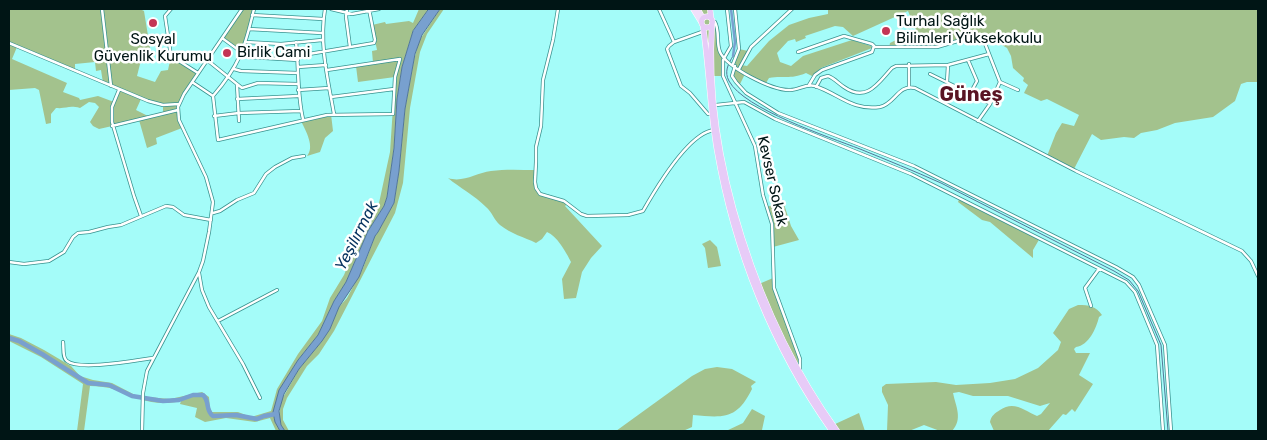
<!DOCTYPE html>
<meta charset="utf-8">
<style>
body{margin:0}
#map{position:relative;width:1267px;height:440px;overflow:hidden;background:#a4fcf9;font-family:Rubik,sans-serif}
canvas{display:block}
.frame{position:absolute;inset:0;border:10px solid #001515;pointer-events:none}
</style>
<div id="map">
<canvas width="1267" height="440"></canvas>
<div class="frame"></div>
</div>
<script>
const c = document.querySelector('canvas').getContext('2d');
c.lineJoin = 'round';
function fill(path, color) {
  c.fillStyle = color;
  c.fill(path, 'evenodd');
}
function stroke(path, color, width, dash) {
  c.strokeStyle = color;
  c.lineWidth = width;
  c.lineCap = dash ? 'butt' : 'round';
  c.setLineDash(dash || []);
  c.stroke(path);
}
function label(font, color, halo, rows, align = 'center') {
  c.font = font + ' Rubik,sans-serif';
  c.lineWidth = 5;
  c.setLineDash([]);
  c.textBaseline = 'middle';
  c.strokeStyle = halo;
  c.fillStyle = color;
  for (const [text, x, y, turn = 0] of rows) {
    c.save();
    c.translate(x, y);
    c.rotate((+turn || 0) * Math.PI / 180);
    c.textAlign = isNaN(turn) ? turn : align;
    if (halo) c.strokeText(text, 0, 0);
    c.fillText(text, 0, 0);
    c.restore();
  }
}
fill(new Path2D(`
 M9 9H140L144 11 150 48 140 64 137 76 155 82 161 71 168 70 171 56 198 73 182 98 178 110 182 128 156 138 157 144 147 148 139 120 99 129 93 126 90 122 99 107 95 103 89 102 80 108C68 105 67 109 56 108L51 114V123L46 124 39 90 35 88 9 90ZM17 47 75 72V64L95 62 96 71 101 70 103 83 119 90 114 102 98 96 80 100 79 98 63 92 67 83 12 59ZM141 99 163 105V114L150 117 136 110Z
 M242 9H254L242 54 222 39Z
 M419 9H429L413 31 402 67 397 99 394 147 387 197 384 206 368 231 346 282 334 301 318 335 298 360 280 390 274 411V418L280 431H276L270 418 255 422 226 418 205 422 195 417 197 408 180 404 181 401C155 407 139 399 116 390 108 387 98 386 90 386L84 431H77L83 384 41 357 9 341V334L21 338 44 350 71 366 80 376 93 380 112 383 137 396 170 399 202 392 209 397 210 408 212 412H238L251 417 271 411 277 389 298 354 322 321 330 298 344 275 356 246 379 203 390 152 395 77 358 82 356 66 373 63 372 51 377 50 372 25 385 22 386 24 409 21 413 23Z
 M440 9H444L427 34 420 52 410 108 403 183 395 213 334 331 319 354 307 366 287 398 283 409V420L289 431H285L281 425 279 418 281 401 299 369 322 341 330 329 339 307 347 298 363 268 375 236 378 232 394 203 399 171 405 109 414 60 419 41Z
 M698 9H710L713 22 718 28 720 50 724 57 723 76H711L710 56H706Z
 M828 9H1258V82H1247L1241 84 1235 101 1213 117 1175 123 1157 130 1141 133 1134 138 1124 137 1101 140 1092 134 1074 169 1047 156 1056 133 1062 123 1074 126 1079 115 1047 99 1041 101 1024 93 1028 85 1023 81 1024 78 1013 68 1011 56 1007 48 1002 45 978 36 939 47 905 46 889 48 890 43 916 30 908 11 853 36 843 27 835 26 805 36 806 38 796 42 795 39 788 41 777 53 780 62 791 66 803 56 852 40 871 46 872 48 821 68 812 76 806 73C790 80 782 75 769 78L766 83 745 74 739 86C734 79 731 74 734 66L733 64 739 49 748 51 741 65 747 66 769 41 789 25 809 18 828 14Z
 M331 114 333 131 325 138 320 152 307 156C315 147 306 131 301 121Z
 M535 170 534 178 539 192 568 203 565 206 602 246 591 258 582 272 576 298 564 299 562 279 571 262C566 252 557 236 547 232L542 239 536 243C524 237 511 234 500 225 494 220 492 212 486 207 474 195 460 188 448 178 463 183 476 173 491 171 505 169 521 170 535 170Z
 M960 197 1040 238 1033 250V258L990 222 982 220 958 202Z
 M783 201 791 226 799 240 773 247V229L767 207Z
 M710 240 717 247 721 266 708 268 705 248 702 244Z
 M773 278 774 285 800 359V372L759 284Z
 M1078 305C1089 305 1096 306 1102 315L1099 317C1096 329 1089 345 1076 347L1074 349 1076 353H1090L1079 375 1093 384 1075 412 1072 409 1066 415 1063 414 1048 431H994L990 422C991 416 995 413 1000 410 1014 400 1025 411 1037 416L1041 414 1050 403 1040 406 1008 396H973L959 392 953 393C956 407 963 419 952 431H940L924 425 909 431H887L888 405 882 392V387L886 384 936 382 956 385 990 383 1015 379 1038 368 1058 350 1061 342 1053 333 1069 309Z
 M717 367 732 369 756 382 751 386 752 389C737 419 725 418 693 415L692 427 683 431H616L692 376 705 369Z
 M752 409 765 416 762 430 726 431 743 423Z
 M859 413 865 431H837L833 425Z`), '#a3c28d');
const water = new Path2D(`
 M429 9H440L422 35 415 54 405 109 399 171 394 203 378 232 375 236 359 277 339 307 330 329 322 341 299 369 284 394 279 411 281 425 285 431H280L275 422 273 412 279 390 298 360 318 335 334 301 346 282 368 231 384 206 387 197 394 148 397 99 402 67 413 31Z`);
fill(water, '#78a0cf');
stroke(water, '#547697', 1);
stroke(new Path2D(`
 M733 56C728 64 724 72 729 81 744 109 829 137 860 149 887 160 914 171 941 183L1114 271 1129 280 1138 291 1161 345 1168 431`), '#547697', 1);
stroke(new Path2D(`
 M731 9 735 42 733 56`), '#78a0cf', 2.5);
stroke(new Path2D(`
 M9 338 19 341 42 354 88 383 109 385 132 396 163 401 179 400 193 395H203C210 401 205 410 213 416L236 415 257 419 264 416 276 414`), '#78a0cf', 4.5);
const minor = new Path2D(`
 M102 9 111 86
 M171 9 165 16 171 56 198 73
 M254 9C245 48 239 66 213 96L218 140 327 115 393 114 395 77 400 59 327 70
 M325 9C319 44 328 80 334 114
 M331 9 352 14 379 9
 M347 9 346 17 350 47
 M558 9 553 40 543 80 541 126 536 147V162L535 182 536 188 540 194 564 201 581 214 587 216 628 215 643 211C655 190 688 133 714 130
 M659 9 674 42 702 32
 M727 9 731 46 723 60V76L755 146 763 195 772 224 774 288 800 359V370
 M252 15 323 19
 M713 22H715C720 32 716 42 720 52 727 68 772 90 789 90 798 91 806 83 815 86 839 94 852 111 880 107 895 104 898 84 915 88L1076 171 1242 251 1251 261 1258 276
 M249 29 322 33
 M222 38 248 57 298 60
 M246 42 281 44 322 40
 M296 42C299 68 297 94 303 119
 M674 42 669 46 667 49 681 86 690 93 708 114H711
 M9 43 148 101 163 105 179 104
 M874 47H937L975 36 981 37 984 41 1000 82 990 104 978 121
 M798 52 844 36 872 44 874 46 872 52 822 70 815 75 809 85
 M297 56 374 43 375 40 369 9
 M207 60 242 88 258 83 298 84
 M968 60 977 81 970 94
 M733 64 739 49 735 9
 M735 66 732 76 736 82 746 93 778 113 914 166 1116 267 1133 277 1139 285 1165 345 1171 431
 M298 67 326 65
 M234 69 241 71 298 73
 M739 69 751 47 792 9
 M930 74 989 103
 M192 82 213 96
 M947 82 948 65
 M1000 82 1018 90
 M237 85 239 121
 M816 87 821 78 828 76C834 78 838 83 844 87 867 103 878 83 892 68L896 66 948 65 989 54
 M909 87V64
 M119 90 112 107V122L134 196 141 216
 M298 90 329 88
 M331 97 394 89
 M237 99 298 96
 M941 101 950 84
 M716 105 744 102 775 119 911 174 1126 282 1135 292 1157 345 1163 431
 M214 116 239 113 301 111
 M112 126 178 110
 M213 213 220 211 237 200 254 193 266 174 275 167 292 158 304 156
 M9 262 24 264 49 261 64 252 73 237 78 233 89 232 108 227 121 225 166 206 173 207 184 215 211 220
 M199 273 202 290 209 307 243 364 260 398
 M1091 306 1085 288 1099 269
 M218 321 277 290
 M63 342C64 347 62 358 67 361 79 371 137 360 153 358
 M142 431 143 393 147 371 199 272 203 261 209 232 213 202 206 177 179 120 178 107 184 94 242 9`);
const major = new Path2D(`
 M693 9 701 22
 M698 9 703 18`);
const highway = new Path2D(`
 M710 9 711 17
 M701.5 22a5.5 5.5 0 1 1 11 0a5.5 5.5 0 1 1-11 0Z
 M712 24C703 159 759 323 837 431
 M703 26C709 67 710 109 717 150 734 250 773 348 832 431`);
stroke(minor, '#38928f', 4);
stroke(major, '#fff', 5.5);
stroke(highway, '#fff', 6);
stroke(minor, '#fff', 2.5);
stroke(major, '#f1e0fa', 4.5);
stroke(highway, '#e7cbf7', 5);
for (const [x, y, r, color] of [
 [153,23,5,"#c43454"],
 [886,31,5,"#c43454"],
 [227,53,5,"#c43454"]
]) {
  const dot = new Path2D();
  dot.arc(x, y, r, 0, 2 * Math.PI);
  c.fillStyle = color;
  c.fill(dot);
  stroke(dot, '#fff', 2);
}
label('15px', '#001515', '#fff', [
 ["Turhal Sağlık",896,22],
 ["Bilimleri Yüksekokulu",896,39],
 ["Sosyal",153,40,"center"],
 ["Güvenlik Kurumu",153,57,"center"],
 ["Birlik Cami",237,53]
], 'left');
label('15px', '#001515', '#fff', [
 ["Kevser Sokak",772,181,77]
]);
label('italic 16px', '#083460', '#fff', [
 ["Yeşilırmak",357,236,-63]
]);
label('bold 20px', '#591423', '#fff', [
 ["Güneş",971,95]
]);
</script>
